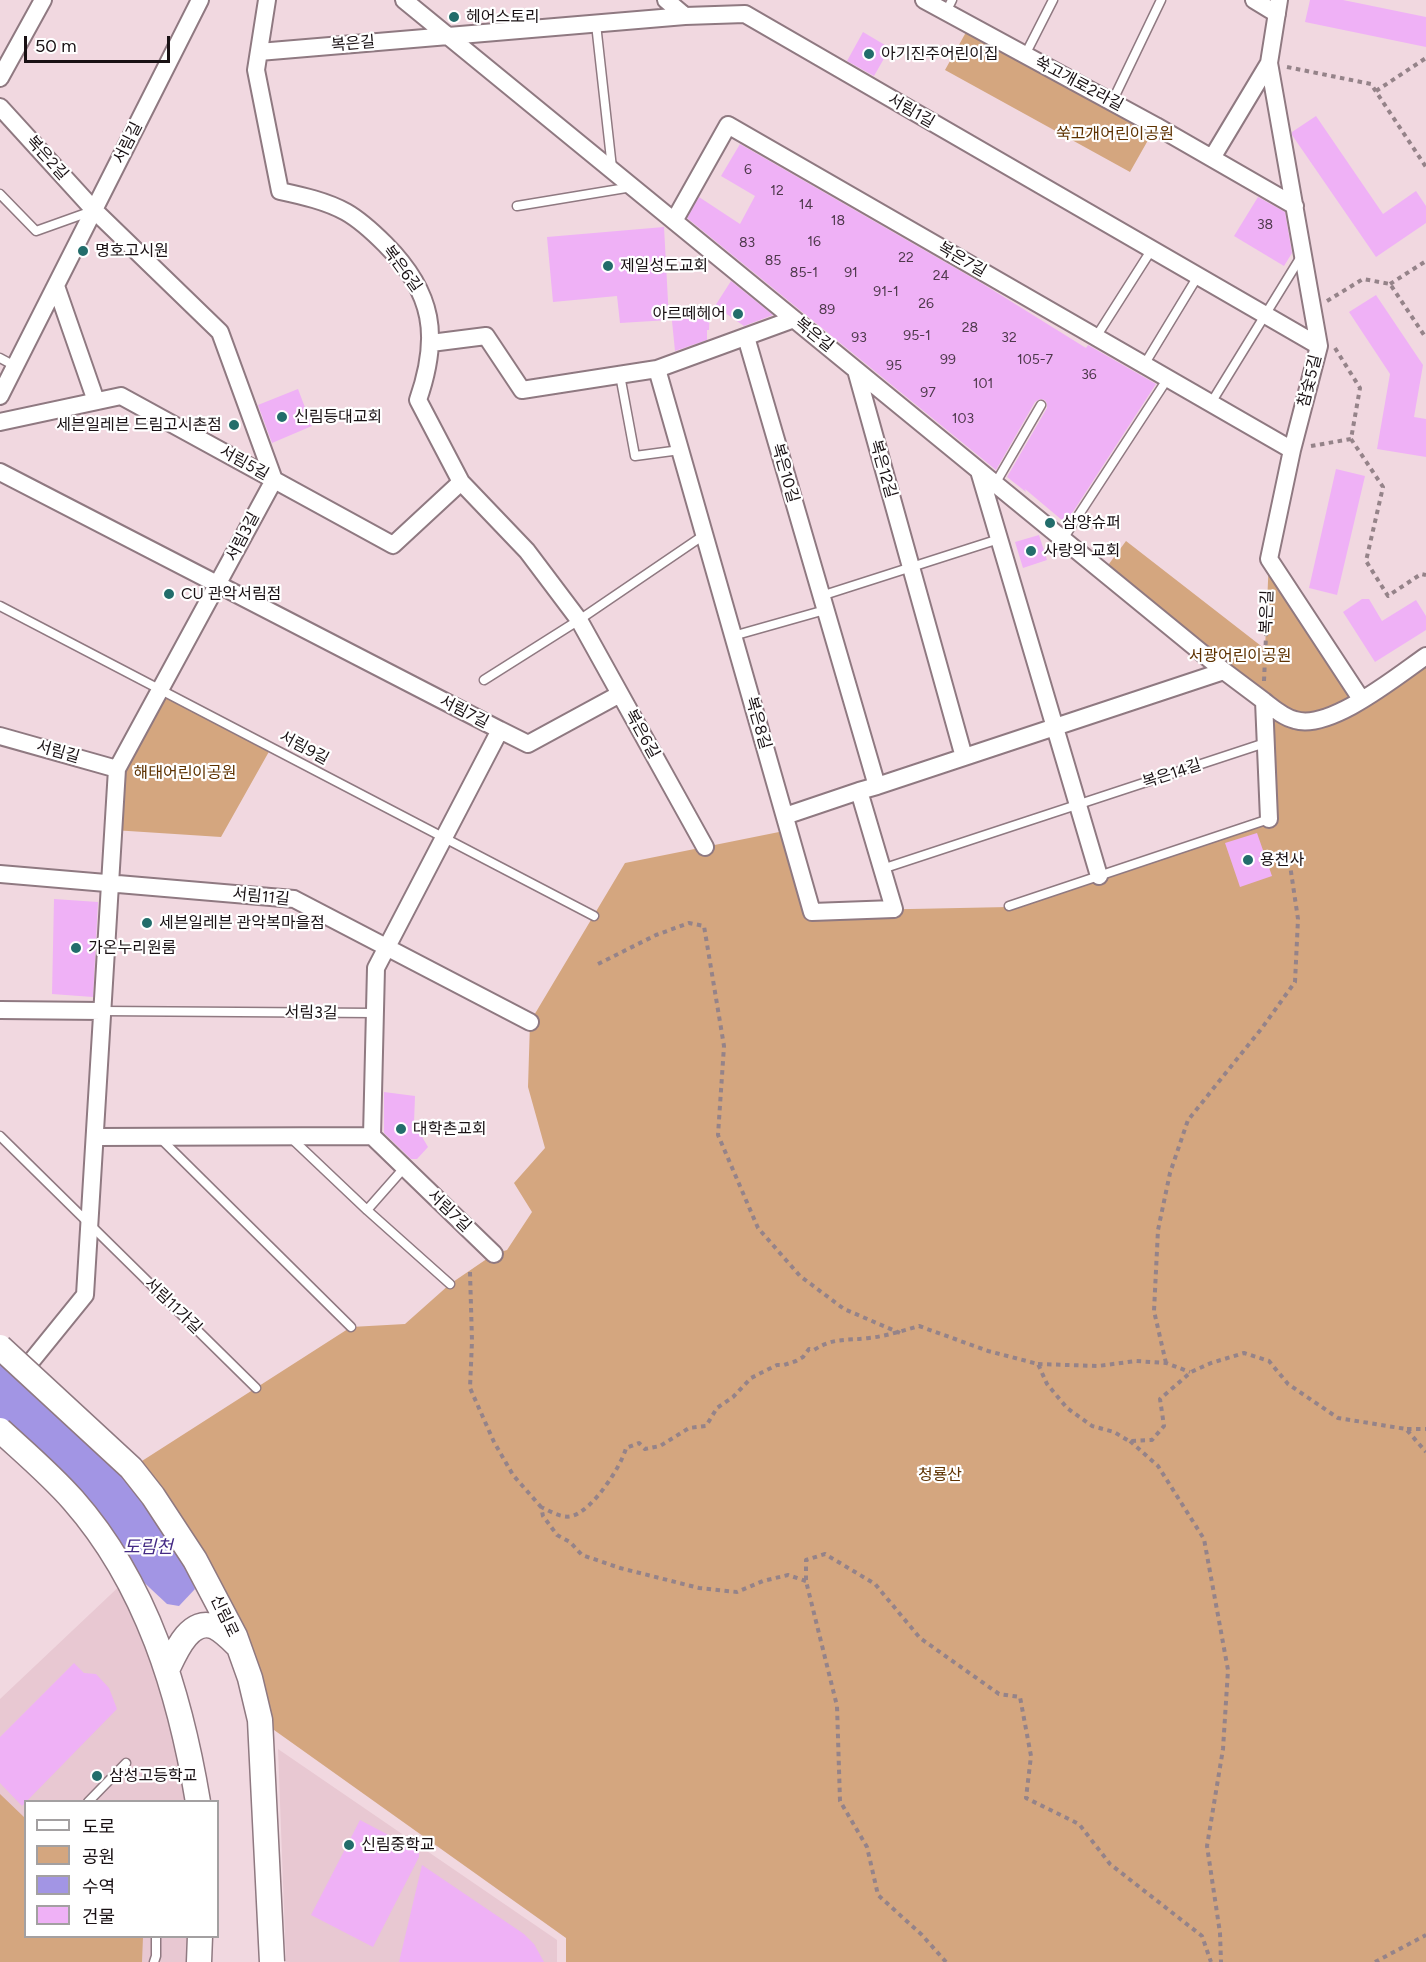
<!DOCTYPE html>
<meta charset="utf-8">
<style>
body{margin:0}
#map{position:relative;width:1426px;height:1962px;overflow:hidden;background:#f1d8e0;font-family:Figtree,"Noto Sans KR",sans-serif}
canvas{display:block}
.legend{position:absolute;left:24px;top:1800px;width:195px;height:138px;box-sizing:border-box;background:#fff;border:2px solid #a3a0a1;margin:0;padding:8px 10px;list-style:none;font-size:18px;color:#191114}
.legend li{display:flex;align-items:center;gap:12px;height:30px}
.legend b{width:30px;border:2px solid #a3a0a1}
.scale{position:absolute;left:24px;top:36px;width:146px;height:27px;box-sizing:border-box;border:3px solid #191114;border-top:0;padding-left:8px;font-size:18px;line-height:21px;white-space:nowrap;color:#191114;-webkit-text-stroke:4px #fff;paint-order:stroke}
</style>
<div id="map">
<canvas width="1426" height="1962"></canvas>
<ul class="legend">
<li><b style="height:8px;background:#fff"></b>도로</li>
<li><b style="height:16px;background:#d4a67f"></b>공원</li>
<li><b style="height:16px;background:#a295e4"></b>수역</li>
<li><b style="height:16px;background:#efb1f6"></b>건물</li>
</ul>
<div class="scale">50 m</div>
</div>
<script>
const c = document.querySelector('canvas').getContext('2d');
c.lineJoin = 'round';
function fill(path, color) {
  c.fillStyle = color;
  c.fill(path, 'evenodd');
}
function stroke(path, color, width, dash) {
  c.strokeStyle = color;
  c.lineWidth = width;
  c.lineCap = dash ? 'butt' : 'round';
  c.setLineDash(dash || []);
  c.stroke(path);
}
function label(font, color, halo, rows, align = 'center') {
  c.font = font + ' Figtree,"Noto Sans KR",sans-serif';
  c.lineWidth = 4.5;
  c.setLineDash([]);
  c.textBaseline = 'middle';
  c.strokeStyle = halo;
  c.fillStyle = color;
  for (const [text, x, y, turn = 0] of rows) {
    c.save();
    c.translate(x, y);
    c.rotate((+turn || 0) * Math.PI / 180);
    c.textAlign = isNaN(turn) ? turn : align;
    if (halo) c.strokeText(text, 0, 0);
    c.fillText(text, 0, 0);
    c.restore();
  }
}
fill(new Path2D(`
 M127 1579 198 1801 26 1802V1936L198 1937V1962H0V1699Z
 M278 1749 557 1940V1962H286Z`), '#e8c8d2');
fill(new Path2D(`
 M970 25 1156 126 1130 172 945 70Z
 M1126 541 1265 649 1269 559 1361 699 1426 656V1962H566V1938L260 1720 250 1678 131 1468 351 1327 405 1324 450 1284 494 1254 507 1250 532 1212 514 1183 545 1148 528 1087 530 1022 625 863 789 830 812 911 1009 907 1269 819 1263 701 1103 572Z
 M160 689 271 748 221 837 113 830 117 769Z
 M0 1794 25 1818 26 1936 143 1937 142 1962H0Z`), '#d4a67f');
fill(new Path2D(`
 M0 1360 123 1470 186 1568 195 1589 179 1606 167 1604 135 1574 0 1419Z`), '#a295e4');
fill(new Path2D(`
 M1310 0H1343L1426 17V47L1305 22Z
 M863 32 890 48 874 76 847 61Z
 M1316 116 1383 214 1416 191 1426 206V223L1376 257 1292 135V132Z
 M740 144 983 284 1086 348 1088 345 1156 384 1067 521H1063L1025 489 1026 492 1007 477 1047 408V404L1045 400 1040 399 1035 402 996 470 687 218 699 197 740 224 755 196 721 176Z
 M1258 197 1285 212 1292 253 1284 266 1234 236Z
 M664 227 669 320 620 323 617 296 553 302 547 237Z
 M731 281 773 315 744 326 715 306Z
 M1376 295 1423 365 1414 417 1426 419V457L1377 449 1390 374 1349 312Z
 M710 308 709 330H707V340L675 351 671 311Z
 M298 389 312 426 272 443 258 405Z
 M1336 469 1365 476 1337 595 1309 588Z
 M1039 535 1047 560 1023 568 1015 542Z
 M1362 599H1369L1382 621 1416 600 1426 616V630L1375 662 1343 612Z
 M1257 833 1272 876 1240 887 1225 843Z
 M54 899 98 902 93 997 52 994Z
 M384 1092 415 1096 414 1123 428 1147 417 1159H411L384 1133Z
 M74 1663 84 1673 96 1674 109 1688 117 1709 22 1806 0 1783V1737Z
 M360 1820 419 1851V1857L373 1947 311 1915Z
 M422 1865 524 1934 534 1944 544 1962H399Z`), '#efb1f6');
const lane = new Path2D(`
 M946 12 952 0
 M596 24 612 168
 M1025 55 1053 0
 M1112 102 1161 0
 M0 194 36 231 92 211
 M517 206 632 187
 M1096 337 1152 249
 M0 358 15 366
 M1144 365 1198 276
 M620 375 635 456 680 450
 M1211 403 1302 255
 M995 484 1041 405
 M1063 539 1168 378
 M821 596 999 539
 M0 606 594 916
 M733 636 825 610
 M484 680 579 620 704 535
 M882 869 1265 743
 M1009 906 1269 819
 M102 1011 375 1013
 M0 1136 256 1388
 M290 1137 367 1210 450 1284
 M161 1139 351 1327
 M367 1210 404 1168
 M88 1802 126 1763
 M154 1962 156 1956V1936`);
const street = new Path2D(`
 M267 0 256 70 280 191C303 196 326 201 346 212 360 220 374 233 385 244 434 293 440 337 418 400L461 482 527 551 579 620 705 847
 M404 0 1224 671 1264 701 1269 819
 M666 0 685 16 745 14 1319 346
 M924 0 1156 126 1295 206
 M1254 0 1277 14
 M1279 0 1269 63 1319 346 1292 450 1269 559 1361 699
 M259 52 685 16
 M0 78 43 0
 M0 107 94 210 220 332 274 480 117 769 85 1295 25 1369
 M1212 158 1269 63
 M674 221 728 125 1292 450
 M56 286 96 401
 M746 337 877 786 859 791 894 909 812 912 657 369 794 319
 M431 343 486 336 522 390 657 369
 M856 370 964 757
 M0 396 200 0
 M0 422 121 396 393 545 461 482
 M979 471 1099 876
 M0 472 500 730 376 968 372 1136 494 1254
 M1264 701C1273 708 1283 717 1295 720 1330 731 1397 676 1426 656
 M500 730 528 744 620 694
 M0 736 117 769
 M877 786 1224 671
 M785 816 859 791
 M0 874 294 899 530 1022
 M0 1010 102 1011
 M95 1137 372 1136`);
const secondary = new Path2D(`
 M199 1962 200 1936`);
stroke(lane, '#8f7981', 11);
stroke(street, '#8f7981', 20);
stroke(secondary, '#8f7981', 27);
stroke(new Path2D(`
 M1287 67 1371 84 1426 167
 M1376 91 1426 58
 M1390 284 1426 261
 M1327 301 1363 279 1390 284 1426 338
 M1351 439 1383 487 1366 561 1388 596 1421 574 1426 575
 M1311 446 1351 439 1360 388 1335 348
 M1264 681 1268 590
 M598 964 656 935 689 923 704 926 724 1046 718 1135 758 1228 800 1276 844 1309 900 1333
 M470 1272 472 1341 470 1388 494 1442 513 1475 541 1507
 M1166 1363 1154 1311 1158 1230 1170 1173 1188 1120 1262 1028 1295 982 1298 919 1290 865
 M1038 1364 1098 1366 1136 1361 1166 1363 1190 1372
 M1407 1429H1426
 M1130 1441 1158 1466 1204 1539 1228 1670 1223 1749 1207 1846 1220 1933 1221 1962
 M806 1581 788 1575 763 1581 737 1592 699 1588 620 1568 582 1555 570 1542 557 1535 543 1516 541 1507C550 1511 562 1519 572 1516 592 1511 621 1467 626 1448L639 1443 645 1449 660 1446 689 1428 706 1426 717 1408 733 1397 751 1378 777 1365H784L796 1361 803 1357 809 1349 814 1350C834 1337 847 1341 869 1338 886 1336 902 1331 919 1326L988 1351 1038 1364 1047 1384 1067 1408 1092 1426 1114 1432 1129 1441 1152 1440 1164 1426 1160 1399 1191 1372 1211 1363 1244 1353 1269 1361 1288 1384 1338 1418 1406 1429 1426 1452
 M946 1962 922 1935 878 1895 867 1847 840 1801 837 1706 806 1581V1560L825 1554 875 1584 920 1638 999 1694 1020 1697 1031 1756 1026 1798 1079 1824 1110 1864 1202 1936 1211 1962
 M1375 1962 1426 1935`), '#958389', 4, [4.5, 4.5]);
stroke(lane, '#fff', 8);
stroke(street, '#fff', 16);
stroke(secondary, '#fff', 24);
const secondaryBridge = new Path2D(`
 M0 1347 131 1468 153 1496 195 1560 235 1636 250 1678 260 1720 272 1962
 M0 1430C25 1453 51 1475 73 1500 147 1584 180 1694 198 1802
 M167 1670C175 1653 190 1616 215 1627 223 1631 230 1638 237 1645`);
stroke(secondaryBridge, '#8f7981', 27, []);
stroke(secondaryBridge, '#fff', 24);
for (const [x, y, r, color] of [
 [454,17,6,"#226d6b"],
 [869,54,6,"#226d6b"],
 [83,251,6,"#226d6b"],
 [608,266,6,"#226d6b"],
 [738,314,6,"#226d6b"],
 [282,417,6,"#226d6b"],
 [234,425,6,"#226d6b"],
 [1050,523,6,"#226d6b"],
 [1031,551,6,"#226d6b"],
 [169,594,6,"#226d6b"],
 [1248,860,6,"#226d6b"],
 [147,923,6,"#226d6b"],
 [76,948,6,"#226d6b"],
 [401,1129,6,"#226d6b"],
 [97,1776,6,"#226d6b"],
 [349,1845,6,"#226d6b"]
]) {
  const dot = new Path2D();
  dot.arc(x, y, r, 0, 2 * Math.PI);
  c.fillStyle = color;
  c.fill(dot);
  stroke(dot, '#fff', 2);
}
label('14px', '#4e394c', null, [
 ["6",748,170],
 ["12",777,191],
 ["14",806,205],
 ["18",838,221],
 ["38",1265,225],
 ["16",814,242],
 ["83",747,243],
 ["22",906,258],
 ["85",773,261],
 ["85-1",804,273],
 ["91",851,273],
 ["24",941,276],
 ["91-1",886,292],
 ["26",926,304],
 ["89",827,310],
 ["28",970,328],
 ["95-1",917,336],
 ["93",859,338],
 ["32",1009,338],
 ["99",948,360],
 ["105-7",1035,360],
 ["95",894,366],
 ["36",1089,375],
 ["101",983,384],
 ["97",928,393],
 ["103",963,419]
]);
label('16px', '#191114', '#fff', [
 ["헤어스토리",466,17],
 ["아기진주어린이집",881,54],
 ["명호고시원",95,251],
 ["제일성도교회",620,266],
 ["아르떼헤어",726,314,"right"],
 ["신림등대교회",294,417],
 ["세븐일레븐 드림고시촌점",222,425,"right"],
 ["삼양슈퍼",1062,523],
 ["사랑의 교회",1043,551],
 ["CU 관악서림점",181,594],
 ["용천사",1260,860],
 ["세븐일레븐 관악복마을점",159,923],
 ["가온누리원룸",88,948],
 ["대학촌교회",413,1129],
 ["삼성고등학교",109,1776],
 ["신림중학교",361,1845]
], 'left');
label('16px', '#191114', '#fff', [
 ["복은길",353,44,-5],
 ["쑥고개로2라길",1079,84,28],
 ["서림1길",911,111,30],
 ["서림길",128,143,-63],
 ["복은2길",47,158,48],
 ["복은7길",962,260,30],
 ["복은6길",402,269,54],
 ["복은길",814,335,39],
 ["참숯5길",1310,381,-76],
 ["서림5길",244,463,29],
 ["복은12길",883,469,74],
 ["복은10길",785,473,74],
 ["서림3길",243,537,-62],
 ["복은길",1267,612,-88],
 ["서림7길",464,712,27],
 ["복은8길",758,723,74],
 ["복은6길",642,734,61],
 ["서림9길",304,748,28],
 ["서림길",58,752,16],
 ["복은14길",1172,774,-18],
 ["서림11길",261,897,6],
 ["서림3길",311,1013,1],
 ["서림7길",449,1211,44],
 ["서림11가길",173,1306,44],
 ["신림로",224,1616,65]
]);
label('16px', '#5e3200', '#fff', [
 ["쑥고개어린이공원",1115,134],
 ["서광어린이공원",1240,656],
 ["해태어린이공원",185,773],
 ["청룡산",940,1475]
]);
label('italic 18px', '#432984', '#fff', [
 ["도림천",148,1548]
]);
</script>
